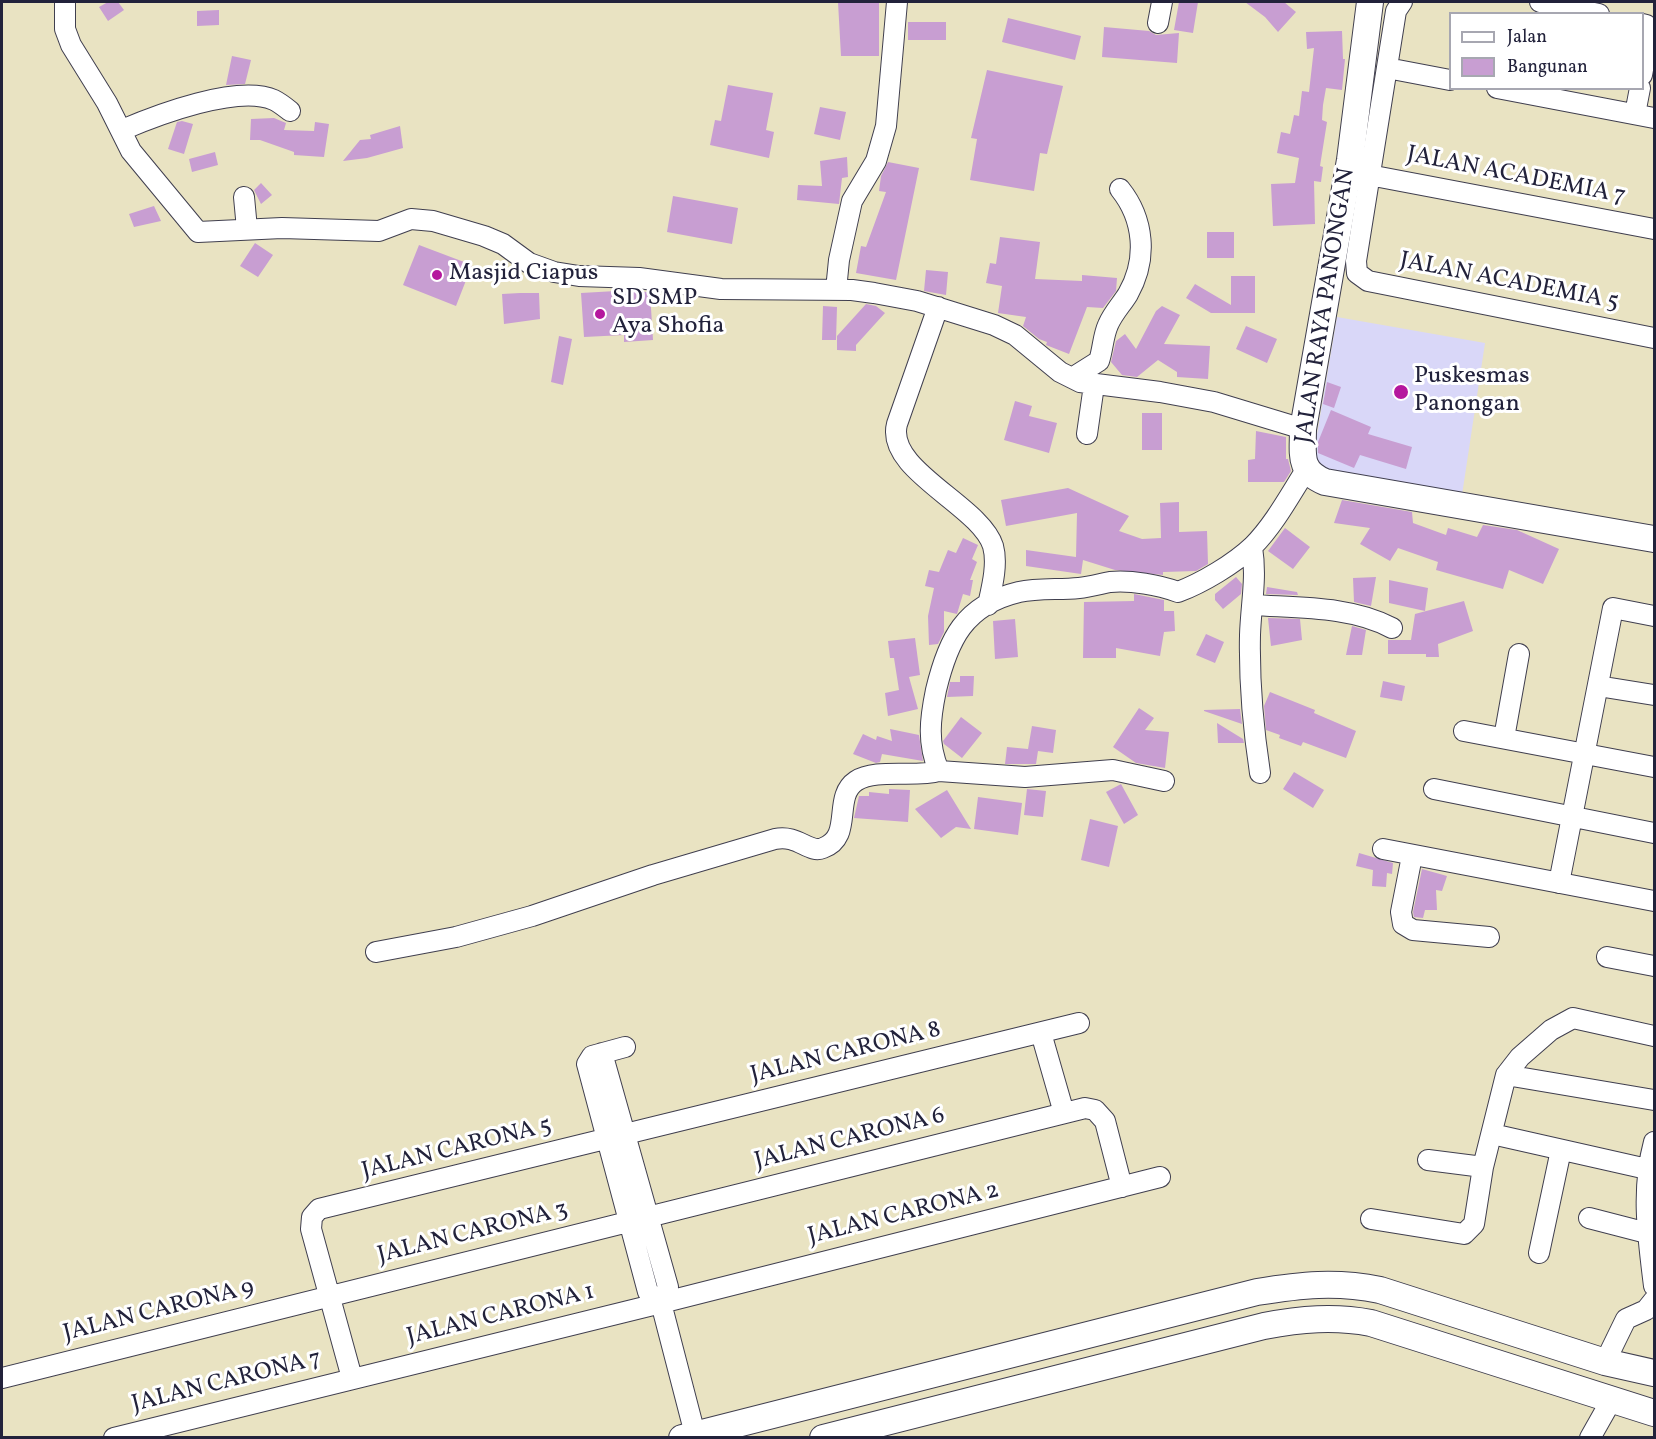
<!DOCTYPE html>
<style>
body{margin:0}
#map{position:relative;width:1656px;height:1439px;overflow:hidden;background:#e9e3c2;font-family:Vollkorn,serif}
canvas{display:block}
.frame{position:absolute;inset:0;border:3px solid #22223b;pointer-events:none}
.legend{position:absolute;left:1449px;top:12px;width:195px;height:78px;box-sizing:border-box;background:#fff;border:2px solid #a7a7b1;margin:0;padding:8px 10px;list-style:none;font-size:18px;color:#22223b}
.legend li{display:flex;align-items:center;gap:12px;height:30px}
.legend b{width:30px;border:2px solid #a7a7b1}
</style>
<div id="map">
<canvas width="1656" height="1439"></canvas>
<div class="frame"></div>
<ul class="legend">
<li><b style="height:8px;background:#fff"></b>Jalan</li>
<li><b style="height:16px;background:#c89ed2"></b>Bangunan</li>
</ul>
</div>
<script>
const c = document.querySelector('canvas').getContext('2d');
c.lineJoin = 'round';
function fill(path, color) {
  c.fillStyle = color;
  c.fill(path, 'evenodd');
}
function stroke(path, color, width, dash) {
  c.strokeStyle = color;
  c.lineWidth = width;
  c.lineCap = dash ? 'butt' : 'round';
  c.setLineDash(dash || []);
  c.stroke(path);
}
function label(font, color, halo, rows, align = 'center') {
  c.font = font + ' Vollkorn,serif';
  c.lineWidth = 6;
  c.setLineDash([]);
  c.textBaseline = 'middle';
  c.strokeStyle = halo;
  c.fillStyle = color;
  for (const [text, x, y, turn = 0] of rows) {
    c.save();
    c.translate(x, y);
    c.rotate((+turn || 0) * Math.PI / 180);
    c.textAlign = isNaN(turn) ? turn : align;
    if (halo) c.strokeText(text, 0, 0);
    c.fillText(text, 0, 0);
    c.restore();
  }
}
fill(new Path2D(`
 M1337 317 1485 343 1462 495 1325 473 1317 459 1316 440Z`), '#d9d7f8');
fill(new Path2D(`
 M108 2H118L124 10 108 21 99 7Z
 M838 2H879V56H841Z
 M1179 2H1198L1193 33 1174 30Z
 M1245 2H1284L1296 12 1278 32 1265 17Z
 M219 10V25L197 26V11Z
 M1008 18 1081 36 1075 60 1002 42Z
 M908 22H946V40H908Z
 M1104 27 1149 31 1156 35 1179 33 1177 63 1102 57Z
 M1342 31 1343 59H1345L1342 90 1326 88 1323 105 1322 120 1327 122 1320 166 1323 167 1321 182 1314 181 1315 224 1273 226 1271 184 1295 183 1299 158 1277 153 1281 132 1290 134 1294 115 1299 116 1302 91 1309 92 1314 48 1307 49 1306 32Z
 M232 56 251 60 245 84 226 85Z
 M987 70 1063 86 1047 154 1040 153 1034 191 970 180 977 139 971 138Z
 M728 85 773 93 766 130 774 132 769 158 710 145 715 120 721 121Z
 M820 107 846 112 840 140 814 134Z
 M274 118 286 123 284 130 314 131 315 122 329 124 324 157 294 155V152L260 140H250L251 119Z
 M182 121 193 124 184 154 168 149 177 122Z
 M400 126 403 148 367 158 343 161 360 140 371 139 370 135Z
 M215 152 218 165 192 172 189 159Z
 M847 157 848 177 842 178 839 204 797 200 798 185 822 186 820 161Z
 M888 162 919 168 896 280 856 273 861 246 866 247 886 192 879 191 881 176Z
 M261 183 272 195 261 204 254 190Z
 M673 196 738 208 732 244 667 232Z
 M154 206 161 221 134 227 129 214Z
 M1207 232H1234V258H1207Z
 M1000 237 1040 242 1035 279 1082 281V275L1117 278 1116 291 1103 308 1087 307 1069 354 1046 345 1047 342 1039 339 1023 326 1026 317 998 313 1002 286 986 283 990 263 996 264Z
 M255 243 273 255 258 277 240 266Z
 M419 245 472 265 456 306 403 285Z
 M926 270 948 272 946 295 924 291Z
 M1231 276H1255V313H1211L1186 298 1195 284 1231 305Z
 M616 291 650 292 653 340 624 342V335L584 337 581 293Z
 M520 293H539L540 319 504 324 502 294Z
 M866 304 876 306 885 313 856 345V351L837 350V336Z
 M823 306 837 307 836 340H822Z
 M1162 306 1180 315 1164 344 1210 346 1208 379 1177 377V372L1158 360 1137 377 1122 375 1111 362 1116 341 1125 334 1136 349 1156 311Z
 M1246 326 1277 339 1267 363 1236 349Z
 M559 336 572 339 563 385 551 382Z
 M1327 382 1341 387 1334 408 1323 404Z
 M1015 401 1032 406 1029 416 1057 423 1049 453 1004 440Z
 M1331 410 1371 427 1368 434 1412 447 1406 469 1360 455 1354 468 1318 453V442Z
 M1142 413H1162V450H1142Z
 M1256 431 1286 437V459H1288L1291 471 1284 482H1248V460L1255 459Z
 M1068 488 1129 516 1119 531 1142 539 1161 538 1160 503 1179 502V532L1207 531 1208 564 1196 571 1163 572V575L1115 570 1083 560 1081 574 1026 566V550L1076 557 1077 513 1006 526 1001 500Z
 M1342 500 1412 512 1413 523 1446 535 1448 528 1477 537 1483 525 1517 530 1559 549 1543 584 1509 570 1503 589 1436 570 1438 562 1398 548 1390 561 1360 544 1370 528 1334 523Z
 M1285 528 1310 547 1293 569 1268 551Z
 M963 538 978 545 972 559 977 562 970 580H973L970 596 963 594 957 614 944 611V632L938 644 929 645 928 616 934 588 925 586 929 570 939 572 948 550 956 553Z
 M1236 577 1242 584 1241 594 1223 609 1215 600V594Z
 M1376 577 1371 606 1354 602 1353 578Z
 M1389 580 1428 588 1425 611 1389 603Z
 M1267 587 1297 592 1298 595 1266 594Z
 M1134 594 1164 600V611H1174L1175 631 1164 632 1160 656 1116 648V658H1083L1084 602 1134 601Z
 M1464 601 1473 631 1438 644 1439 657H1426V654H1388V640H1411L1415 614Z
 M1268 618 1300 619 1302 640 1271 646Z
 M1015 619 1018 657 995 659 993 621Z
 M1352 626 1366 630 1362 655H1346Z
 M1206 634 1224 642 1215 663 1196 655Z
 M915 638 920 675 909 677 918 709 888 716 885 693 899 690 894 658H890L888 641Z
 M960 676H974L973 696 947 697 950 682H960Z
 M1383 681 1405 686 1402 701 1380 697Z
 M1270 692 1315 710 1314 713 1356 731 1346 758 1303 742 1301 746 1279 738 1280 735 1266 730 1264 706Z
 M1139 708 1154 718 1145 730 1169 732 1165 768 1136 763 1113 747Z
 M1240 709 1242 724 1204 711V710Z
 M961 717 982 733 962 758 944 744 943 741Z
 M1217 723 1243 739 1244 743H1218Z
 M1032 726 1056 730 1053 753 1038 751 1036 764H1005L1007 747 1028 749Z
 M890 729 919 735 923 761 882 754 880 762 876 763 853 754 863 734 876 740 877 736 892 741Z
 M1294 772 1324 790 1313 808 1283 789Z
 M1121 784 1138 815 1124 824 1106 792Z
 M889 789 910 790 908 822 854 818 859 796H869V792L889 794Z
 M1027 789 1046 791 1043 817 1024 815Z
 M947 790 971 829 956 827 941 838 915 809Z
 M978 797 1022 803 1018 835 974 829Z
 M1090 819 1118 826 1109 867 1081 860Z
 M1359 853 1393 863 1392 874 1387 873 1386 887 1372 886 1373 870 1356 866Z
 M1422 869 1447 876 1442 891 1436 890 1437 910H1425L1423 918 1414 917 1413 912Z`), '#c89ed2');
const minor = new Path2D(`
 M65 2V29L71 45 107 103 131 151 198 232 282 228 379 231 411 219 433 221 484 236 503 244 529 263 554 272 579 276 639 278 721 289 852 290 874 293 917 301 994 325 1015 335 1060 372 1080 382 1160 392 1214 402 1303 429
 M1402 2 1396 11 1356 261 1357 273 1368 281 1654 338
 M1540 2 1599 14
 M1158 23 1162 2
 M1642 24 1646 25 1649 37 1642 75
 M1387 68 1450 80
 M1497 88 1654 118
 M1635 114 1640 88
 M122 130C157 115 238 84 274 100 280 103 285 107 290 111
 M1369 175 1654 229
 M244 197 247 229
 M836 290 839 260 852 201 876 161 886 126 897 2
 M938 307 897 424C885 470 980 505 993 546 998 564 992 587 988 605
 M1072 378 1099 361C1103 349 1103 336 1108 325 1113 313 1122 304 1128 294 1148 259 1144 219 1120 189
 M1087 434 1094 385
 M1252 547C1257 578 1251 604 1250 635 1249 682 1253 727 1260 773
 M1253 605C1298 608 1352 606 1392 628
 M1598 686 1654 695
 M1464 731 1654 767
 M1504 738 1519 654
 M939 771 1025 777 1113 770 1164 781
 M1434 789 1654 833
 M1383 849 1654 901
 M1412 856 1401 912 1403 924 1413 930 1489 937
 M1559 883 1613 608 1654 616
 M376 952 456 937 532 916 653 875 775 839C798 834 809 854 823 848 854 837 832 797 856 781 876 768 915 778 939 771 927 743 930 719 936 690 948 640 964 605 1019 592 1038 588 1059 590 1079 588 1089 587 1100 584 1110 582 1131 580 1159 585 1178 592 1202 583 1234 564 1253 546 1274 525 1290 495 1306 470
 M1607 957 1654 966
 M1041 1033 1064 1113
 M625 1047 592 1056 587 1064 648 1292 661 1303
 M602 1053 668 1287 661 1303 696 1438
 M1506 1075 1654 1100
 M1492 1134 1647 1169
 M1654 1142C1641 1190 1648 1237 1654 1286
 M1428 1160 1483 1167
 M1589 1218 1647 1233
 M1371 1219 1464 1234 1474 1224 1483 1167 1506 1075 1520 1057 1551 1030 1573 1018 1654 1036
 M1539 1253 1561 1150
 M1605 1362 1626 1319 1646 1310 1654 1300
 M2 1378 1085 1108 1095 1110 1105 1121 1122 1187
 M352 1378 311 1229 312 1217 319 1209 1079 1023
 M114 1438 661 1303 1160 1177
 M1590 1438 1612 1399`);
const tertiary = new Path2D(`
 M1370 2 1350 160 1303 429C1303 454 1298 471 1325 482L1654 539
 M682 1438 1257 1292C1301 1285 1335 1281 1380 1290L1605 1362 1654 1373
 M823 1438 1264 1326C1301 1319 1334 1316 1371 1323L1654 1413`);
stroke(minor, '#403f4f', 22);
stroke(tertiary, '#403f4f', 28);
stroke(minor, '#fff', 20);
stroke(tertiary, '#fff', 26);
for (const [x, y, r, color] of [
 [437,275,6,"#b5179e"],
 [600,314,6,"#b5179e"],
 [1401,392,8,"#b5179e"]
]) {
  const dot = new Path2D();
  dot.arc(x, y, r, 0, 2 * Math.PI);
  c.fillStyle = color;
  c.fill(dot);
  stroke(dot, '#fff', 2);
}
label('24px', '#22223b', '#fff', [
 ["JALAN ACADEMIA 7",1516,177,11],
 ["JALAN ACADEMIA 5",1509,283,11],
 ["JALAN RAYA PANONGAN",1327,306,-81],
 ["JALAN CARONA 8",846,1054,-14],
 ["JALAN CARONA 6",850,1140,-14],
 ["JALAN CARONA 5",457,1150,-14],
 ["JALAN CARONA 2",904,1215,-14],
 ["JALAN CARONA 3",473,1234,-14],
 ["JALAN CARONA 9",159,1312,-14],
 ["JALAN CARONA 1",501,1316,-14],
 ["JALAN CARONA 7",227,1383,-14]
]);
label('24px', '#22223b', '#fff', [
 ["Masjid Ciapus",449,275],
 ["SD SMP",612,300],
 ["Aya Shofia",612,328],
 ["Puskesmas",1414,378],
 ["Panongan",1414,406]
], 'left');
</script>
